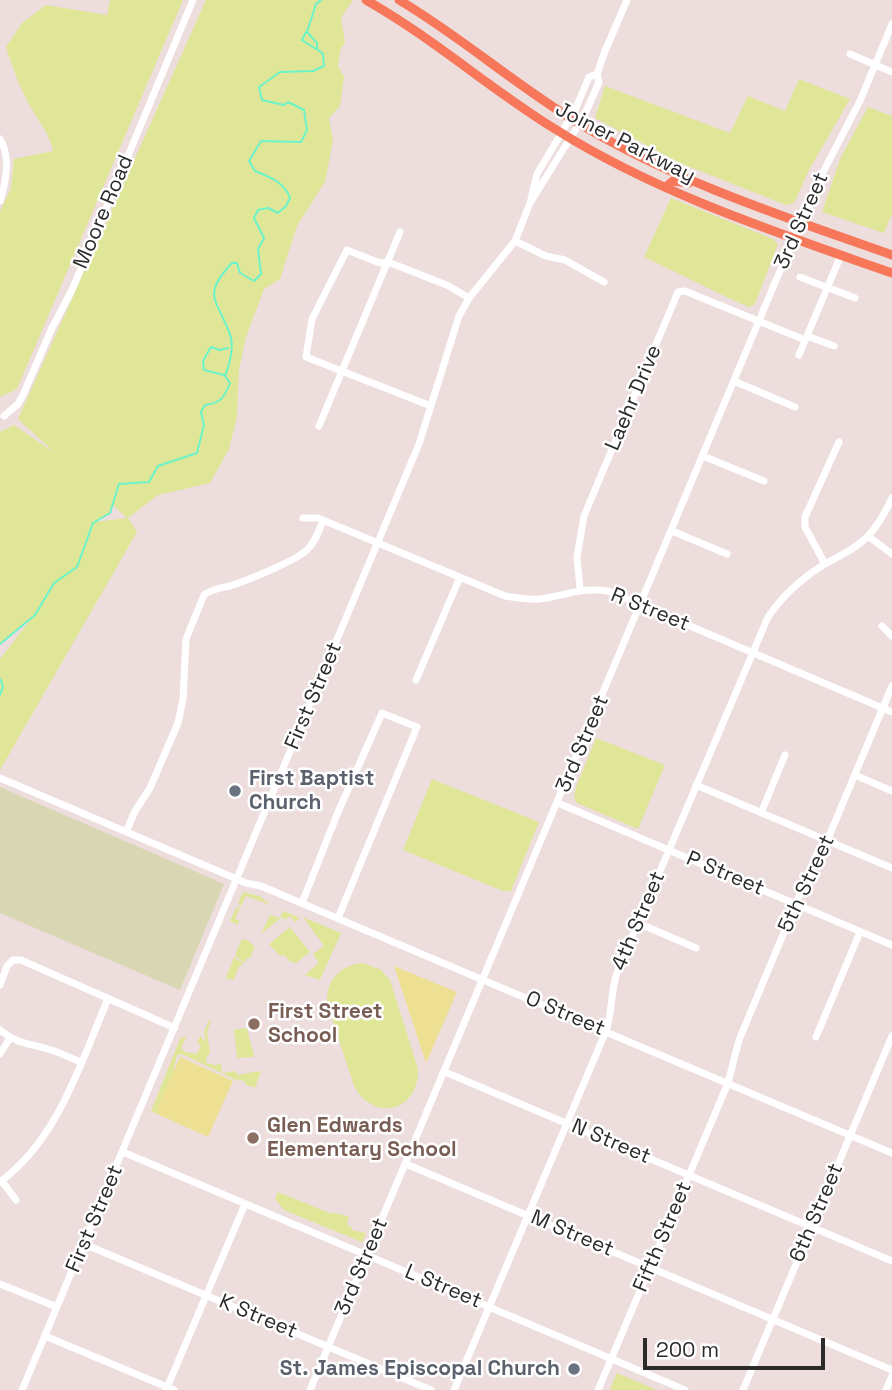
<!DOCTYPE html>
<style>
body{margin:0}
#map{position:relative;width:892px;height:1390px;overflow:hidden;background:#eddddd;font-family:"Space Grotesk",sans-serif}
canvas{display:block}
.scale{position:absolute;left:643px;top:1338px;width:182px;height:32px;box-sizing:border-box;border:4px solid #2b2b2b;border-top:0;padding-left:9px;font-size:21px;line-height:24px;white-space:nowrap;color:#2b2b2b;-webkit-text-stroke:5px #fff;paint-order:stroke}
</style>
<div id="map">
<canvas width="892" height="1390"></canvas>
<div class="scale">200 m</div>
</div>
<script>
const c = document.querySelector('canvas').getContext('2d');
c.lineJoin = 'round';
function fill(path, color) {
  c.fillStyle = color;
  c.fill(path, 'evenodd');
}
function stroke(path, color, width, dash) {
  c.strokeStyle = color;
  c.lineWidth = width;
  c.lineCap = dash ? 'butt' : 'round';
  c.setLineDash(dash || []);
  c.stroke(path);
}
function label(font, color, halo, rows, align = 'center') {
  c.font = font + ' "Space Grotesk",sans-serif';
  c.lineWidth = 5;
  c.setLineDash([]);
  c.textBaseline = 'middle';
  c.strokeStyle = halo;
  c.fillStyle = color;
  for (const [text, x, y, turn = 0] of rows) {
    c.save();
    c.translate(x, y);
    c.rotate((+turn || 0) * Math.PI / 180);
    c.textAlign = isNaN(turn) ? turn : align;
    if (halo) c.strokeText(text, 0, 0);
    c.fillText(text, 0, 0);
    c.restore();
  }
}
fill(new Path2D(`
 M110 0H183L17 389 0 397V212L11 188 14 159 53 151C50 135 41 125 33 111 21 91 13 70 6 47L22 23 46 5 107 15Z
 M206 0H353L341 18 345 42 340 51 338 66 344 77 340 106 329 118 333 141 325 182 297 226 280 279 264 289 246 337 239 369 237 417 229 449 210 483 158 495 128 518 137 532 0 770V659L32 618 0 644V432L14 425 55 453 18 419ZM113 505 127 518 95 522 110 513Z
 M799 79 850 99 809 170 794 203 786 205 680 163 595 118 605 86 730 133 748 96 785 111Z
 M868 107 892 116V214L884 233 822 212 840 159Z
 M671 198 773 239 778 244 755 304 749 307 735 301 644 257Z
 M596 738 665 765 638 829 577 803 574 798 576 787Z
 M432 779 539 822 511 891H503L403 850Z
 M243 892 259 896 269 903 268 904 246 896 235 918 239 921 238 925 230 921 236 908H239L240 904 238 903Z
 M283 911 300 918 295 922 290 916 285 920 282 917 261 934 270 915 280 918Z
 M303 917 341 933 320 980 305 975 319 963 313 954 324 946Z
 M290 927 310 952 296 963 289 961 285 955 280 956 269 944Z
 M242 939 247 940 255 947 250 958H247L244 963 235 955Z
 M234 957 244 964 239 966 234 980 226 978Z
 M363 963 381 970 390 980 418 1069C420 1111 373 1123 354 1086L327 1003C326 980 340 965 363 963Z
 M209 1020 211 1021 207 1032 210 1053 206 1058 207 1064H213L214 1066 221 1063 222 1073 236 1071 237 1075 261 1071 255 1088 245 1084V1082L239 1079 238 1081 182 1054 177 1055 172 1076 155 1113 151 1111 180 1039 184 1037 188 1038 185 1039 181 1048 185 1052 197 1054 201 1045 197 1042 200 1036 206 1042 204 1032Z
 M246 1028 248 1031C249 1041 253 1047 254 1057L237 1058 234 1030Z
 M278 1192 332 1214 333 1212 349 1217 347 1225 352 1227 351 1230 366 1233 362 1242 284 1210 275 1199Z
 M617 1373 657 1390H610Z`), '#e0e697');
fill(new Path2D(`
 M0 787 224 884 180 990 0 913Z`), '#d8d6b3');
fill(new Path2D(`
 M394 966 457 992 426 1063Z
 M180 1057 233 1081 208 1137 155 1113Z`), '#eee093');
stroke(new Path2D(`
 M306 32 302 40 316 49
 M224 375 204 370 203 361 211 347 220 350 228 348
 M0 644 35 615 54 583 77 567 93 523 110 513 119 484 149 482 158 466 197 453 204 425 201 412 205 405C221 403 224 398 230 383L225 376C230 363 235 345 229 332 216 298 202 295 232 263H237L240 273 254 281 261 274 258 249 264 238 254 218 258 210 268 208 278 213 286 206 290 198C284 182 270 177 255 171L249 161 261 141 301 142 307 130 304 110 288 102 284 105 262 100 259 87 280 72 313 71 324 66 323 54 317 49V43L307 32 316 4 321 0
 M0 679 3 686 0 695`), '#6cf3c9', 2);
stroke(new Path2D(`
 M850 54 892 72
 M0 139C11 157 6 182 0 201
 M531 199 537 174 575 110 589 77 597 74
 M515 241 546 256 565 260 604 282
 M800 277 855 298
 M807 336 834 346
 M799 355 841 255
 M734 381 795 407
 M431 406 306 357 312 319 347 250 380 263 388 262 449 286 469 298
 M4 416 18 404 23 395 52 328 72 290 193 0
 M319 426 400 232
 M703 456 764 481
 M303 518H318L505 596C517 598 528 600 540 599 566 596 579 587 608 591L892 712
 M672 531 727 554
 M868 536 892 554
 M825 564 805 527V517L839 442
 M580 589 577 557 584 516 678 292 685 291 805 340
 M882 626 892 636
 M416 680 460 577
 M855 775 892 791
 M0 778 246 883 261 886 892 1153
 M696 785 892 868
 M558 803 892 945
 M761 813 785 755
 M126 832 135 811 150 788 178 723 183 699 186 639 204 595C212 589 221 588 230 586 246 581 295 561 307 550 315 542 319 531 323 521
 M302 903 338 812 382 713 417 727 338 918
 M638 923 696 948
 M0 985 7 966 13 960H21L175 1028
 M0 1030C15 1043 30 1044 48 1049 59 1052 70 1058 81 1062
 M816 1037 860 932
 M0 1054 10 1038
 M445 1072 892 1261
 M123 1152 685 1390
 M406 1164 892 1370
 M2 1181 16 1200
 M0 1182C59 1138 80 1064 108 999
 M84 1244 431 1390
 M0 1284 57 1307
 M45 1336 174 1390
 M22 1390 419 444 459 316 469 298 515 241 530 203 584 116 599 82 597 74 605 51 627 0
 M166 1390 245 1204
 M310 1390 774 285 822 174 860 101 892 24
 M454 1390 606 1031C613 1011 610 990 618 970L768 617C783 595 801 579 823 565 839 556 856 549 869 535 879 524 886 511 892 498
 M598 1390 728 1083 739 1040 818 851 827 841 892 686
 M743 1390 892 1036
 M886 1390 892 1376`), '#fff', 7);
stroke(new Path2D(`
 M366 0C433 38 490 89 555 129 658 194 778 233 892 273
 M399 0C463 38 519 88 583 126 679 183 788 218 892 255
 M666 187 673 181 689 183`), '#f67759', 9);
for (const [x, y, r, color] of [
 [235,791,7,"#6b7280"],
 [254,1024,7,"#8d6e63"],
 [253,1138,7,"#8d6e63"],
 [574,1369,7,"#6b7280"]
]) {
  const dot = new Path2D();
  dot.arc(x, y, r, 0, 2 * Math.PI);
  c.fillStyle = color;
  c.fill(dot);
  stroke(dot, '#fff', 2.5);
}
label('21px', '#2b2b2b', '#fff', [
 ["Joiner Parkway",625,143,27],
 ["Moore Road",104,212,-67],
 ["3rd Street",802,221,-66],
 ["Laehr Drive",634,398,-67],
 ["R Street",650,610,22],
 ["First Street",314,696,-67],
 ["3rd Street",583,744,-67],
 ["P Street",725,874,23],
 ["5th Street",807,884,-65],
 ["4th Street",639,921,-67],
 ["O Street",565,1014,23],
 ["N Street",611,1142,23],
 ["6th Street",817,1213,-67],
 ["First Street",95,1219,-67],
 ["M Street",572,1234,23],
 ["Fifth Street",663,1237,-67],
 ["3rd Street",362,1267,-67],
 ["L Street",443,1287,23],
 ["K Street",258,1317,23]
]);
label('bold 21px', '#5b616d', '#fff', [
 ["First Baptist",249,779],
 ["Church",249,803],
 ["St. James Episcopal Church",560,1369,"right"]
], 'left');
label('bold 21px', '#785e54', '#fff', [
 ["First Street",268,1012],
 ["School",268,1036],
 ["Glen Edwards",267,1126],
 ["Elementary School",267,1150]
], 'left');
</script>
